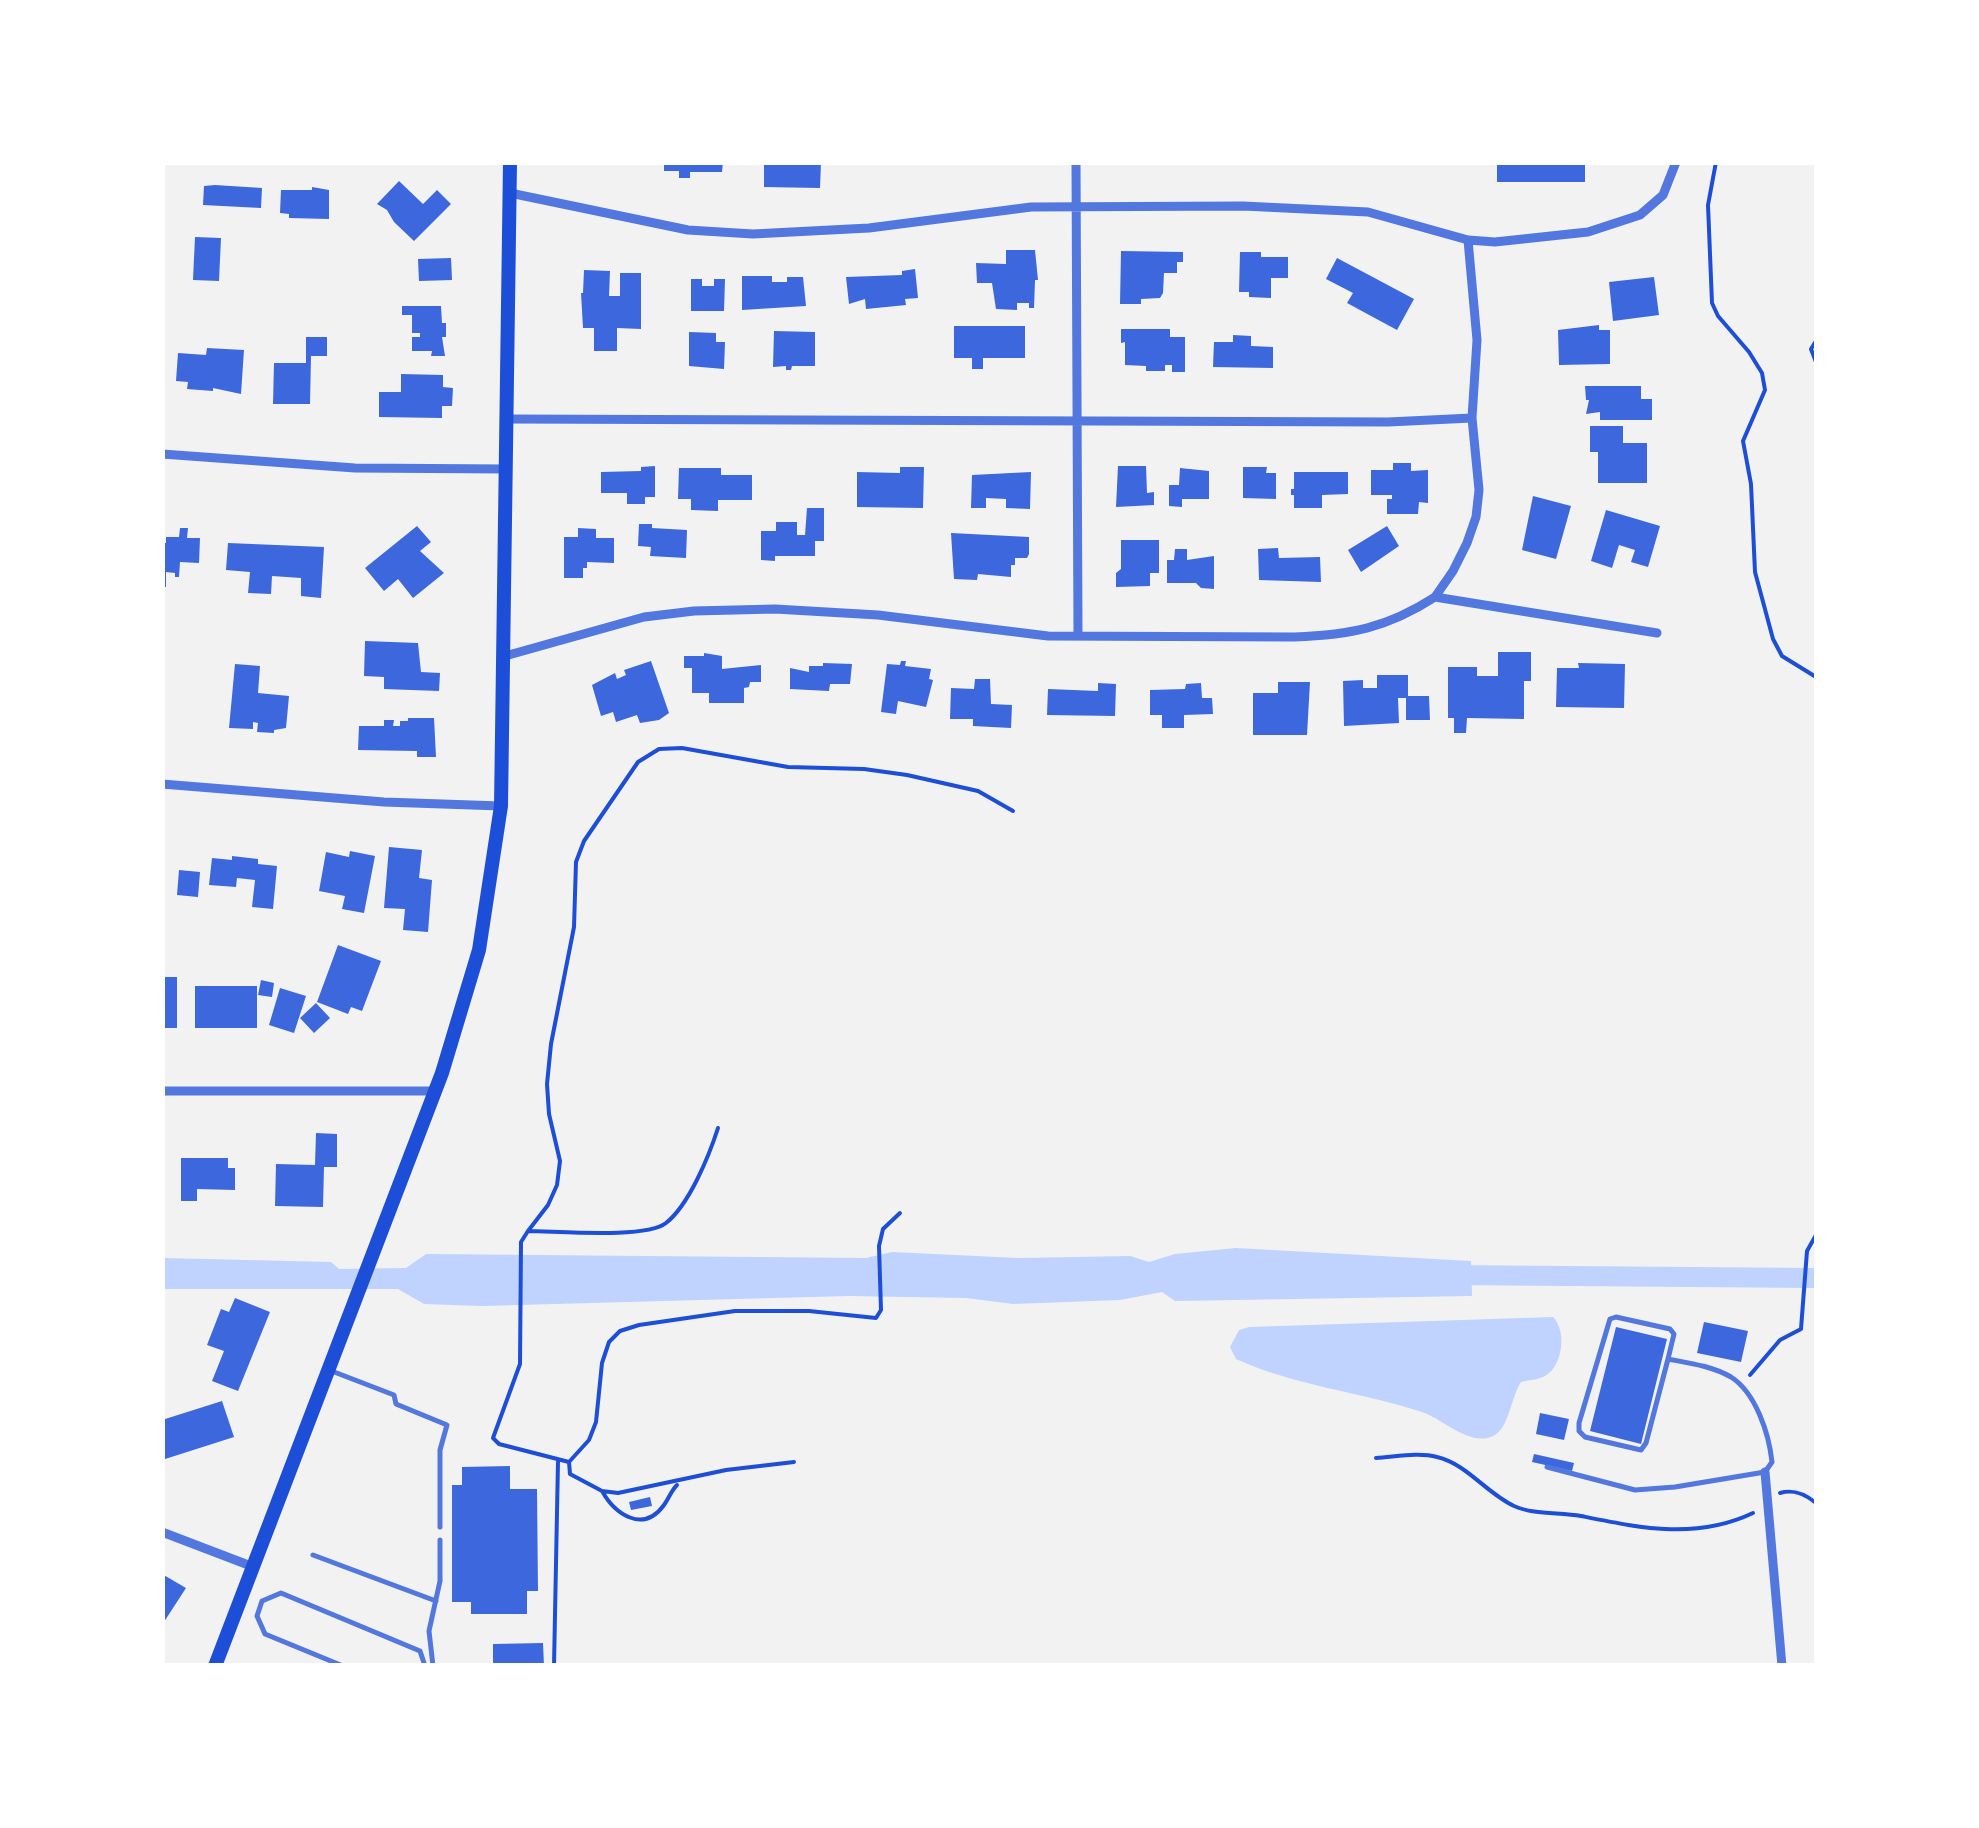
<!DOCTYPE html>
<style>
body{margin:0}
#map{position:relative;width:1979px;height:1828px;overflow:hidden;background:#f2f2f2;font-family:"PT Sans Narrow",sans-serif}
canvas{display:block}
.frame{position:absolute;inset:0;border:165px solid #fff;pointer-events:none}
</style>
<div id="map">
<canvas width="1979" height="1828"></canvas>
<div class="frame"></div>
</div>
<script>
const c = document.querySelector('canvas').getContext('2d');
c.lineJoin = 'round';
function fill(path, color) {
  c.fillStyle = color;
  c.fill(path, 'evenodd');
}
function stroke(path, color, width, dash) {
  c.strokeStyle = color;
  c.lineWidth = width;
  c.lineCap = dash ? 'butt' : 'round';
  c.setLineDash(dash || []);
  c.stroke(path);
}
fill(new Path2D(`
 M1236 1248 1471 1261 1472 1296 1175 1301 1162 1292 1120 1300 1013 1304 966 1298 848 1296 481 1306 424 1304 398 1289H163V1258L331 1262 339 1269 406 1268 426 1254 866 1258 892 1252 1018 1258 1130 1256 1149 1262 1175 1254Z
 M1553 1317C1567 1331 1563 1366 1545 1376 1538 1380 1528 1380 1521 1382 1511 1397 1509 1429 1493 1436 1470 1447 1443 1419 1422 1412 1361 1392 1295 1386 1236 1359L1230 1347 1239 1330 1249 1327Z`), '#bfd3fe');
stroke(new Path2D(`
 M1444 1275 1816 1278`), '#bfd3fe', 20);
fill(new Path2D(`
 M664 162H723L722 172H690V178H679V171H664Z
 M764 162H821L820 188 764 187Z
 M1497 162H1585V182H1497Z
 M399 181 423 204 437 190 451 204 414 241 394 222 387 210 377 204Z
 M215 185 262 188 261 208 203 205 204 186Z
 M312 187 329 190V219L289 218V214L280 213 281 190H312Z
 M195 237 221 238 219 281 193 280Z
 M1006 250H1035L1038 280H1035L1034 308H1029V303H1017V310L996 309 992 283H977L976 263 1006 264Z
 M1121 251 1183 252V262H1177V273H1164L1163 293 1160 298 1141 299V304H1120Z
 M1240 252H1261V257H1288V278H1271V298L1249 297V292H1239Z
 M451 258 452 280 419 281 418 259Z
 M1337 258 1414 299 1397 330 1347 303 1353 293 1326 279Z
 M915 269 918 298 905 299 906 305 866 309 865 299 849 304 846 277 902 275V271Z
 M584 270 610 271 609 296H620V273H641V329L617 328V351H594V328H583L581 293H583Z
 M742 276H772V282H787V277H803L806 306 742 310Z
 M1654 277 1659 315 1613 321 1609 282Z
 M691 279H702V286H714V279H725L724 311H691Z
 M402 306H441L442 323H446V337H442L445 356H431L432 351H412V337H420V333H412V315H402Z
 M1599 325V330H1610V364L1559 365 1558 330Z
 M954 326H1025V358H983V369H972V358H954Z
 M1121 329H1170V337H1185V372H1172V365H1165V371H1146V366L1125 365V342L1121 343Z
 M774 331 815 332V366H792L791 370H786V366L773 367Z
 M689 332 716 333V342H725L724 369 689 366Z
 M1233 335 1251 336V346L1273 347V368L1213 367 1214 342H1233Z
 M306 337H327V356H311L310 404H273L274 363H306Z
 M207 348 244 350 241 394 213 388V391L187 389 188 382 176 381 178 353 206 355Z
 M401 374 443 375V387L453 388 452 406H442V418L379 417V392H401Z
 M1585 386H1641V399H1652V420H1600V412L1586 414 1589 400H1586Z
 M1590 426H1623V443H1647V483H1598V452H1590Z
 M1393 463H1411V471L1428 470V503L1419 502 1418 514H1387V499H1392V495H1371V470H1393Z
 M655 466V497H645V504H627V493H601V472L641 471V467Z
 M1118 466H1146L1147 493 1154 492V505L1116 507Z
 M900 467H924L923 508 857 507V472L900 473Z
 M1243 467H1267L1266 473H1276V499L1243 498Z
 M679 468H721V475H752V500H718V511L691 510V499H678Z
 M1180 468 1209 471V499H1182V507L1169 506V485H1179Z
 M1031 472 1030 509 1006 508V499L986 498V508H971L972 475Z
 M1294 472H1348V494L1322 495V508H1294V495H1291V489H1294Z
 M1533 496 1571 506 1556 559 1522 550Z
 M807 508H824V541H815V556H775V561L761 560V531H776V522H797V535H805Z
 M1606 510 1660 526 1648 567 1631 562 1635 550 1619 545 1612 568 1591 561Z
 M639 524H652V528L687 530 686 558 650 556 651 547 638 546Z
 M417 526 431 542 420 551 444 573 413 598 398 579 384 591 365 568Z
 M1387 526 1399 546 1361 572 1348 550Z
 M180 528H188L187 538H200L199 563 180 562 179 577H175V573L166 572V587H162V543H166V537H179Z
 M578 528 596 529V538H614V563L587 562V568H583V578H564V537H578Z
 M951 533 1029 537V554L1027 558H1015V565H1011V577L978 574 977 580 954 579Z
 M1121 540H1159V573H1150V586L1116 587V573L1121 569Z
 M228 543 324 547 321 598 301 596V578L272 576 271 594 248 593 250 572 226 570Z
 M1278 548 1279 558 1320 557 1321 582 1259 580 1258 549Z
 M1175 549H1187V560L1214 556V589L1201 588 1196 583H1167V560H1174Z
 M365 641 418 643 421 672 440 673 439 691 384 689V677L364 676Z
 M1498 652H1531V681H1524V719L1467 718 1466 733H1454V718H1448V667H1477V676H1498Z
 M704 653 722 656V669L761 665V682H750L749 687 744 688V703H709V693H692V668H684V656H704Z
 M651 661 669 713 659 720 640 723 637 715 616 722 613 712 601 716 592 685 615 673 617 679 626 675 624 670Z
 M901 661H906L905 666 931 669 929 679 933 680 926 707 898 701 896 714 881 712 887 664 900 665Z
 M823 663 852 664 850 684H830L829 691 790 689V668L809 672V666H823Z
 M1578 663 1625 664 1624 708 1556 707 1557 668H1579Z
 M235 664 260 666 258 693 289 696 286 728 274 730V733L257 732 258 723 253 722V729L229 728Z
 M1377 675H1408V696H1429L1430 720H1406V698H1398L1399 723 1344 726 1343 681 1363 680V688H1377Z
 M975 679H990L991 704 1012 705 1011 728 973 726V719H950L951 688 974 689Z
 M1278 682H1310L1307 735H1253V693H1278Z
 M1098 683 1116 684 1115 716 1047 715 1048 689 1098 691Z
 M1201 683 1202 698H1212L1213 714 1184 715V728H1162V715H1150V690L1185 689 1186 684Z
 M408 718H434L436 757H417V751L358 750 359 726H384V720H394L393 726H400V721H408Z
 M389 847 422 850 419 878 432 880 428 932 403 930 405 909 384 908Z
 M350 851 375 856 364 913 342 909 345 896 319 891 326 852 349 857Z
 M232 856 258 859V864L277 866 273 909 252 907 255 880 237 878 236 887 209 885 212 858 232 860Z
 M179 870 200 872 198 897 177 895Z
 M338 945 381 961 362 1011 351 1007 348 1014 317 1002Z
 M162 977H177V1028H162Z
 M261 980 274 983 272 997 258 995Z
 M195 986H257V1028H195Z
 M280 988 306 996 294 1033 269 1025Z
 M316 1003 330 1018 314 1033 300 1018Z
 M316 1133 337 1134V1167H324L323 1207 275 1206 276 1164 315 1165Z
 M181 1158H228V1168H235V1190L197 1189V1201H181Z
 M235 1298 270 1312 238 1391 212 1381 224 1351 207 1345 221 1309 229 1312Z
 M1704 1322 1748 1331 1741 1362 1697 1353Z
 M1616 1327 1667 1339 1641 1444 1590 1431Z
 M222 1401 234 1437 162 1460V1420Z
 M1540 1413 1569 1419 1564 1440 1536 1434Z
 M1534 1454 1574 1463 1572 1471 1532 1462Z
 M510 1466V1489H537L538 1591H527V1614H471V1602H452V1485H462V1467Z
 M650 1497 652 1506 631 1510 629 1502Z
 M162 1574 186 1588 162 1625Z
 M543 1643 544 1666H493V1644Z`), '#3d67dc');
stroke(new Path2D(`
 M1716 162 1708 205 1712 303 1718 316 1749 352 1762 373 1765 390 1743 441 1751 484 1755 572 1773 639 1782 656 1816 677
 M1816 341 1811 349 1816 362
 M528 1231 548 1205 557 1185 560 1161 549 1114 547 1084 551 1044 574 927 576 862 584 841 638 762 659 749 682 748 788 767 864 769 907 775 978 791 1013 811
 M1750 1375 1780 1340 1801 1329 1807 1251 1816 1235
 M1376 1458C1395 1457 1418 1452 1437 1457 1467 1464 1486 1493 1514 1506 1534 1515 1560 1512 1581 1516 1641 1528 1696 1540 1753 1513
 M569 1462 499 1444 493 1438 520 1364 521 1242 528 1231C557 1231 646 1239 666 1223 689 1205 709 1156 718 1128
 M794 1462 726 1470 618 1493 602 1491 570 1474 569 1462 589 1440 596 1422 602 1363 609 1342 620 1331 639 1325 735 1311H809L876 1318 881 1310 879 1246 883 1229 900 1213
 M602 1491C615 1514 643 1534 664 1505 669 1498 671 1491 677 1485
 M1780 1493C1794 1489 1805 1494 1816 1503
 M554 1666 558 1461`), '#1d4ed8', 4);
stroke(new Path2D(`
 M329 1370 394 1395 396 1404 447 1425 440 1450V1527
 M1547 1467 1635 1490 1675 1487 1765 1472 1772 1462C1769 1434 1756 1393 1731 1377 1712 1366 1689 1363 1668 1359L1646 1443 1641 1450 1585 1437 1579 1431V1423L1610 1319 1616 1317 1670 1329 1674 1334 1668 1359
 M313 1555 436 1601
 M343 1666 265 1634 257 1616 262 1601 281 1593 420 1651 425 1666
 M433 1666 429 1631 440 1581V1540`), '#5277de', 5);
stroke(new Path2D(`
 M1076 162 1078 636
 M510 193 688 230 753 234 869 228 1031 207 1243 206 1368 212 1468 240 1495 242 1588 232 1640 215 1663 195 1676 162
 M507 419 1388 422 1472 418
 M162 454 355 468 506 469
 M1435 597 1453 571 1467 543 1476 517 1479 490 1472 418 1477 340 1468 240
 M505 656 644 617 694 611 775 609 878 615 1048 636 1294 637C1350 635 1387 628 1435 597L1657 633
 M162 784 384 802 501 806
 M162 1091H435
 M1765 1472 1782 1666
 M162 1532 251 1566`), '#5277de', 9);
stroke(new Path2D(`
 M215 1666 442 1073 479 950 501 806 510 162`), '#1d4ed8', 14);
</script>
